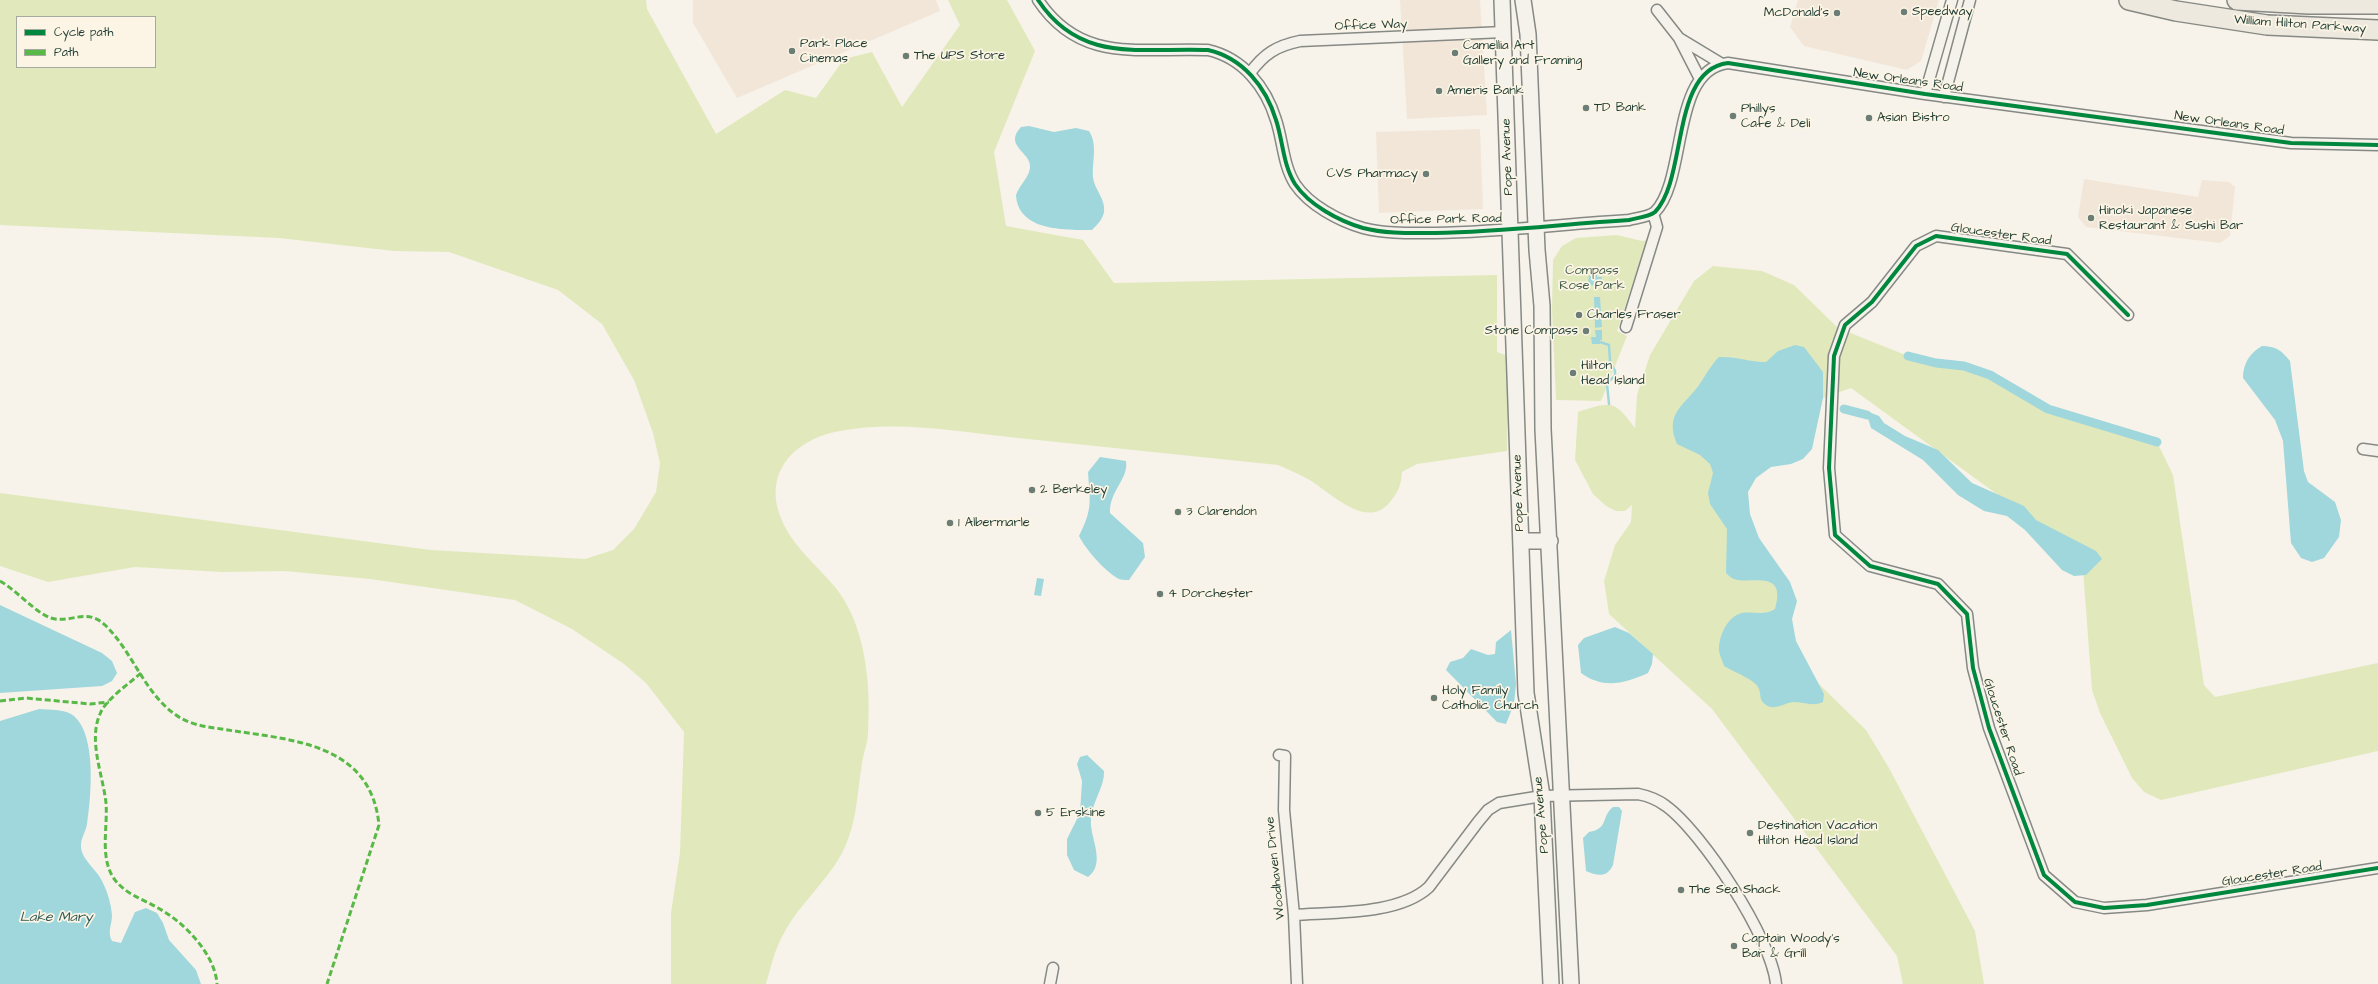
<!DOCTYPE html>
<style>
body{margin:0}
#map{position:relative;width:2378px;height:984px;overflow:hidden;background:#f7f3ea;font-family:"Architects Daughter",sans-serif}
canvas{display:block}
.legend{position:absolute;left:16px;top:16px;width:140px;height:52px;box-sizing:border-box;background:#fcf5e5;border:1px solid #a4ab9e;margin:0;padding:5px 7px;list-style:none;font-size:12px;color:#1f3d34}
.legend li{display:flex;align-items:center;gap:8px;height:20px}
.legend b{width:20px;border:1px solid #a4ab9e}
</style>
<div id="map">
<canvas width="2378" height="984"></canvas>
<ul class="legend">
<li><b style="height:5px;background:#00873e"></b>Cycle path</li>
<li><b style="height:5px;background:#58b947"></b>Path</li>
</ul>
</div>
<script>
const c = document.querySelector('canvas').getContext('2d');
c.lineJoin = 'round';
function fill(path, color) {
  c.fillStyle = color;
  c.fill(path, 'evenodd');
}
function stroke(path, color, width, dash) {
  c.strokeStyle = color;
  c.lineWidth = width;
  c.lineCap = dash ? 'butt' : 'round';
  c.setLineDash(dash || []);
  c.stroke(path);
}
function label(font, color, halo, rows, align = 'center') {
  c.font = font + ' "Architects Daughter",sans-serif';
  c.lineWidth = 3.5;
  c.setLineDash([]);
  c.textBaseline = 'middle';
  c.strokeStyle = halo;
  c.fillStyle = color;
  for (const [text, x, y, turn = 0] of rows) {
    c.save();
    c.translate(x, y);
    c.rotate((+turn || 0) * Math.PI / 180);
    c.textAlign = isNaN(turn) ? turn : align;
    if (halo) c.strokeText(text, 0, 0);
    c.fillText(text, 0, 0);
    c.restore();
  }
}
fill(new Path2D(`
 M693 0H936L940 11 737 98 693 23Z
 M1400 0H1480L1487 115 1407 119Z
 M1798 0H1939L1921 61 1907 70 1804 46 1790 27Z
 M1480 129 1483 209 1379 213 1376 132Z
 M2084 179 2198 197 2202 180 2229 182 2235 187 2230 236 2220 243 2086 227 2078 217Z`), '#f2e6d9');
fill(new Path2D(`
 M0 0H646L647 9 716 134 785 90 816 98 844 59 872 52 902 107 960 25 948 0H1007L1035 51 994 152 1006 226 1083 240 1114 283 1497 275V352L1508 356 1507 451 1417 464 1402 472C1401 485 1399 491 1390 502 1366 532 1329 490 1306 478 1297 473 1287 469 1278 465 1191 456 1105 447 1018 438 961 432 897 420 840 431 800 438 767 466 778 509 786 541 815 563 835 587 866 625 871 685 868 732 868 743 863 754 862 764 857 793 857 822 844 849 829 880 800 903 784 933 775 948 771 967 766 984H671V913L680 853 684 732 646 683 624 664 572 629 515 600 370 579 284 571 222 572 135 567 48 582 0 566V493L431 550 585 559 613 550 634 529 656 492 660 463 653 433 634 380 602 324 558 290 449 252 394 251 279 238 0 225ZM17 17H155V67H17Z
 M1617 235 1642 241 1647 240 1617 331 1627 336 1601 401 1556 400 1552 310 1553 260 1562 246 1576 238Z
 M1713 266 1762 271 1794 285 1838 328 1908 356 1936 363 1964 366 1990 375 2048 409 2157 442 2173 475 2204 685 2215 697 2378 663V751L2161 800 2144 792 2132 778 2100 713 2092 690 2082 556 1851 388 1823 398 1726 490 1788 590 1776 642 1866 730 1889 768 1975 931 1984 984H1903L1897 956 1712 709 1609 614 1604 581 1615 545 1631 522 1632 505 1625 511H1616L1606 506 1593 494 1575 460 1578 412C1612 401 1614 400 1635 428L1637 395 1650 355 1694 281Z`), '#e1e9bc');
fill(new Path2D(`
 M1029 126 1054 132 1076 128 1089 131C1098 145 1092 161 1093 177 1094 189 1106 199 1104 212 1103 219 1097 225 1092 230 1064 230 1018 231 1016 195 1019 186 1030 176 1030 167 1031 152 1003 146 1021 127Z
 M1597 272V277H1602L1600 286 1588 285 1589 273Z
 M1594 297H1600L1602 327 1595 328Z
 M1595 330H1602V340H1600V344H1592L1591 337H1596Z
 M1795 345 1804 347 1823 372V398L1812 449 1803 459 1791 464 1771 467 1756 478 1748 492 1750 514 1759 538 1790 582 1797 601 1792 619 1796 641 1824 694 1823 702C1813 707 1803 702 1793 702 1784 703 1775 711 1766 705 1758 700 1762 694 1758 687 1755 680 1732 671 1724 666 1723 662 1720 656 1719 651 1718 638 1727 616 1742 613 1754 611 1764 616 1775 609 1787 568 1750 585 1734 579 1731 578 1728 575 1726 573L1727 529 1710 504 1708 493 1713 473 1710 464 1700 455 1677 444C1664 413 1684 406 1699 385 1706 375 1711 365 1719 357 1735 356 1749 362 1766 362L1778 351Z
 M2262 346C2276 346 2282 351 2290 361L2304 471 2308 482 2335 502 2341 520 2339 537 2324 558 2312 562 2301 558 2291 543 2283 441 2275 420 2243 378C2243 363 2250 353 2262 346Z
 M1869 412 1879 416 1884 423 1905 436 1938 450 1972 483 2024 506 2036 520 2096 551 2102 559 2086 575 2074 576 2062 570 2025 530 2007 516 1984 511 1958 495 1923 460 1871 428 1867 415Z
 M1100 457 1126 461C1129 479 1109 491 1110 513L1143 543 1145 557 1129 580C1125 580 1120 580 1117 578 1104 570 1086 550 1079 536 1093 508 1090 502 1088 472Z
 M1037 578 1044 579 1041 596 1034 595Z
 M0 605 102 653 112 661 117 673 112 681 102 686 0 693Z
 M1615 627 1629 633 1653 654 1652 664 1648 673C1624 684 1603 689 1581 673L1578 645 1584 638Z
 M1511 630 1516 684 1514 704 1506 724 1497 722 1446 670 1450 662 1463 658 1471 649 1488 655 1495 654 1496 642Z
 M39 709C50 710 66 709 74 716 97 736 91 797 87 824 86 831 81 838 81 845 80 859 98 870 103 883 108 893 111 904 112 915 112 925 107 932 112 941L121 943 135 912 146 908 157 913 163 923 169 940 196 970 201 984H0V721Z
 M1087 755 1104 771C1105 786 1092 802 1091 819 1089 837 1107 863 1088 877L1074 870 1067 855V839L1080 813 1082 781 1077 764 1080 757Z
 M1613 807H1619L1622 811 1613 865C1607 878 1597 876 1586 871L1583 838 1589 832C1609 829 1601 816 1613 807Z`), '#a0d7dc');
stroke(new Path2D(`
 M1600 342 1609 345 1610 361 1615 371V375L1607 384 1609 404`), '#a0d7dc', 2.5);
stroke(new Path2D(`
 M1908 356 1936 363 1964 366 1990 375 2048 409 2157 442
 M1844 409 1867 415`), '#a0d7dc', 9);
const street = new Path2D(`
 M1038 0C1081 65 1142 47 1208 50 1243 58 1266 87 1276 120 1283 141 1283 165 1295 184 1309 205 1339 221 1363 228 1386 234 1411 233 1435 233 1500 232 1564 224 1629 220 1636 218 1649 217 1655 212 1688 178 1670 70 1728 63L1925 94 2291 143 2378 145
 M1657 10 1679 38 1700 79
 M1679 38 1722 64
 M1250 73C1264 54 1276 46 1300 41L1504 32
 M1925 94 1952 0
 M1944 97 1970 0
 M2128 315 2067 254 1936 236 1916 246 1872 302 1845 325 1834 356 1829 468 1835 535 1870 566 1938 584 1967 614 1973 668 1989 728 2044 875 2075 902 2104 908 2147 905 2378 868
 M1626 327 1657 227 1653 213
 M2363 449 2378 451
 M1279 755 1285 756 1284 810 1294 915 1297 984
 M1294 915C1335 912 1399 915 1429 887L1478 822 1488 810 1499 803 1542 796 1638 794C1648 796 1657 799 1666 806 1702 832 1772 939 1776 984
 M1050 984 1053 968`);
const secondary = new Path2D(`
 M1502 0 1526 693 1542 796 1551 984
 M1523 0 1528 34 1537 250 1542 306 1543 429 1571 984
 M1521 541H1550`);
const highway = new Path2D(`
 M2129 0 2176 11 2267 25 2378 30
 M2237 0 2309 4H2378`);
stroke(street, '#868984', 13);
stroke(secondary, '#868984', 18);
stroke(highway, '#868984', 22);
stroke(street, '#f5f2ec', 10);
stroke(secondary, '#f5f2ec', 15);
stroke(highway, '#eee9de', 19);
stroke(new Path2D(`
 M0 581C15 589 37 614 51 618 71 624 86 607 105 625 133 652 144 693 176 715 191 726 210 727 228 730 292 740 371 743 379 825L327 984
 M141 673C130 683 105 700 100 714 88 741 103 775 106 803 108 827 99 859 115 880 127 895 143 899 158 908 184 922 215 954 217 984
 M0 701 26 698 90 704 109 702`), '#58b947', 3, [6, 3]);
stroke(new Path2D(`
 M1038 0C1081 65 1142 47 1208 50 1243 58 1266 87 1276 120 1283 141 1283 165 1295 184 1309 205 1339 221 1363 228 1386 234 1411 233 1435 233 1500 232 1564 224 1629 220 1636 218 1649 217 1655 212 1688 178 1670 70 1728 63L1925 94 2291 143 2378 145
 M2128 315 2067 254 1936 236 1916 246 1872 302 1845 325 1834 356 1829 468 1835 535 1870 566 1938 584 1967 614 1973 668 1989 728 2044 875 2075 902 2104 908 2147 905 2378 868`), '#00873e', 4);
for (const [x, y, r, color] of [
 [1904,12,4,"#6b7d74"],
 [1837,13,4,"#6b7d74"],
 [792,51,4,"#6b7d74"],
 [1455,53,4,"#6b7d74"],
 [906,56,4,"#6b7d74"],
 [1439,91,4,"#6b7d74"],
 [1586,108,4,"#6b7d74"],
 [1733,116,4,"#6b7d74"],
 [1869,118,4,"#6b7d74"],
 [1426,174,4,"#6b7d74"],
 [2091,218,4,"#6b7d74"],
 [1579,315,4,"#6b7d74"],
 [1586,331,4,"#6b7d74"],
 [1573,373,4,"#6b7d74"],
 [1032,490,4,"#6b7d74"],
 [1178,512,4,"#6b7d74"],
 [950,523,4,"#6b7d74"],
 [1160,594,4,"#6b7d74"],
 [1434,698,4,"#6b7d74"],
 [1038,813,4,"#6b7d74"],
 [1750,833,4,"#6b7d74"],
 [1681,890,4,"#6b7d74"],
 [1734,946,4,"#6b7d74"]
]) {
  const dot = new Path2D();
  dot.arc(x, y, r, 0, 2 * Math.PI);
  c.fillStyle = color;
  c.fill(dot);
  stroke(dot, '#fcf5e5', 1.5);
}
label('13px', '#1f3d34', '#fcf5e5', [
 ["Speedway",1912,12],
 ["McDonald's",1829,13,"right"],
 ["Park Place",800,44],
 ["Cinemas",800,59],
 ["Camellia Art",1463,46],
 ["Gallery and Framing",1463,61],
 ["The UPS Store",914,56],
 ["Ameris Bank",1447,91],
 ["TD Bank",1594,108],
 ["Phillys",1741,109],
 ["Cafe & Deli",1741,124],
 ["Asian Bistro",1877,118],
 ["CVS Pharmacy",1418,174,"right"],
 ["Hinoki Japanese",2099,211],
 ["Restaurant & Sushi Bar",2099,226],
 ["Charles Fraser",1587,315],
 ["Stone Compass",1578,331,"right"],
 ["Hilton",1581,366],
 ["Head Island",1581,381],
 ["2 Berkeley",1040,490],
 ["3 Clarendon",1186,512],
 ["1 Albermarle",958,523],
 ["4 Dorchester",1168,594],
 ["Holy Family",1442,691],
 ["Catholic Church",1442,706],
 ["5 Erskine",1046,813],
 ["Destination Vacation",1758,826],
 ["Hilton Head Island",1758,841],
 ["The Sea Shack",1689,890],
 ["Captain Woody's",1742,939],
 ["Bar & Grill",1742,954]
], 'left');
label('13px', '#1f3d34', '#fcf5e5', [
 ["William Hilton Parkway",2300,25,4],
 ["Office Way",1371,26,-2],
 ["New Orleans Road",1908,81,8],
 ["New Orleans Road",2229,124,8],
 ["Pope Avenue",1508,157,-92],
 ["Office Park Road",1446,220,-1],
 ["Gloucester Road",2001,235,8],
 ["Pope Avenue",1519,493,-92],
 ["Gloucester Road",2002,727,72],
 ["Pope Avenue",1542,815,-95],
 ["Woodhaven Drive",1276,868,-96],
 ["Gloucester Road",2272,875,-9]
]);
label('13px', '#425e48', '#fcf5e5', [
 ["Compass",1592,271],
 ["Rose Park",1592,286]
]);
label('italic 14px', '#315954', '#fcf5e5', [
 ["Lake Mary",56,918]
]);
</script>
